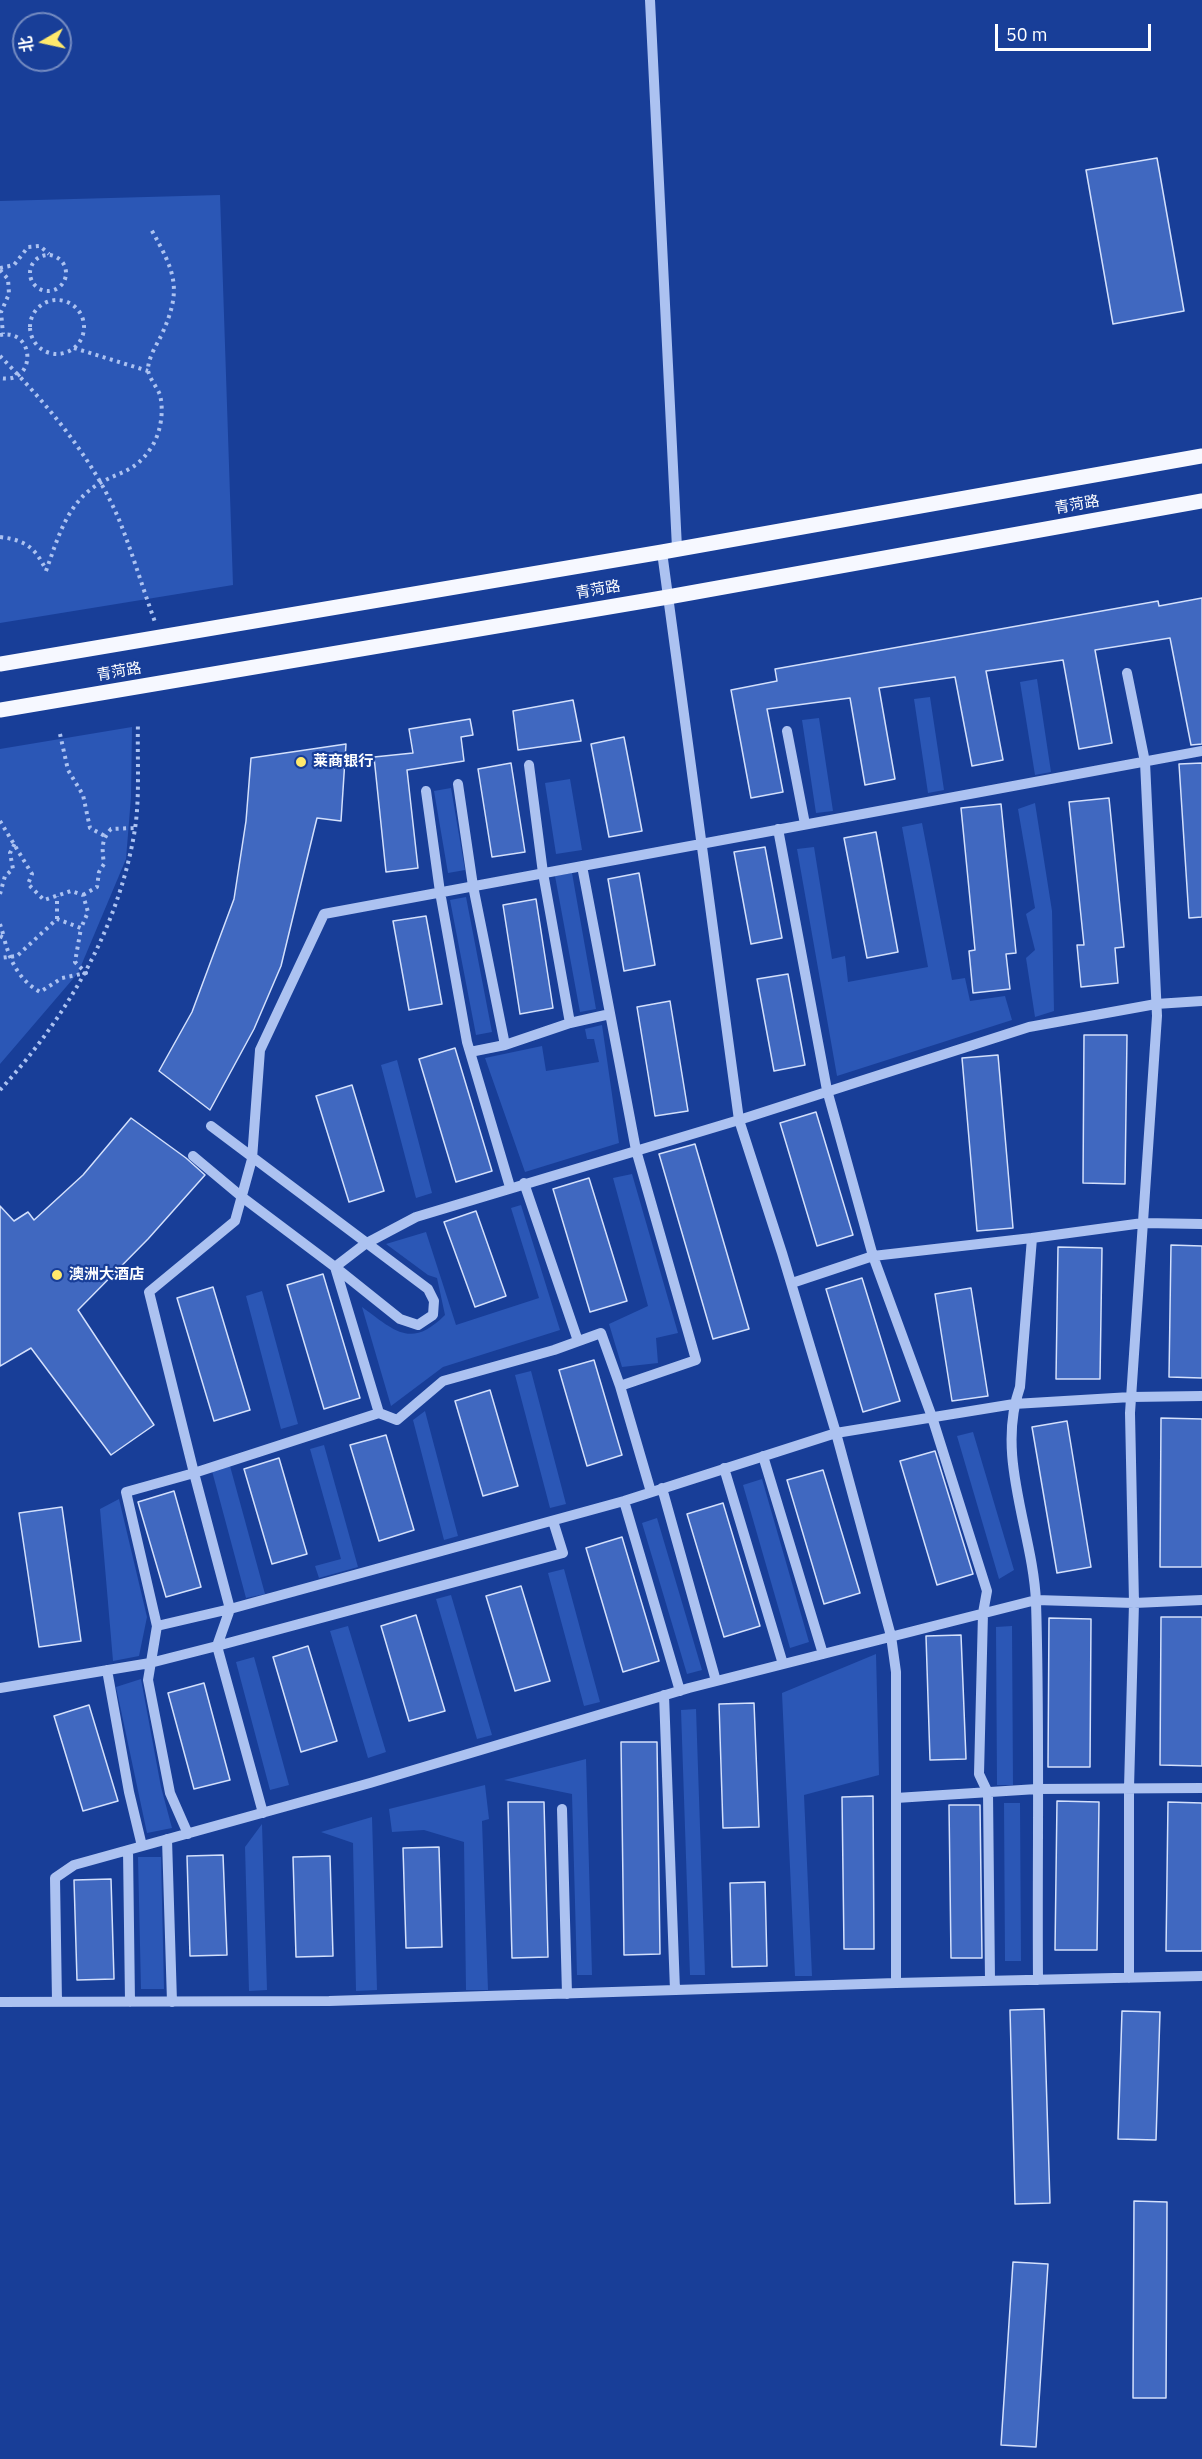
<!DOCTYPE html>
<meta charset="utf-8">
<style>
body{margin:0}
#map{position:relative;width:1202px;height:2459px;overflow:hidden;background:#183e98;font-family:"IBM Plex Sans","Noto Sans SC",sans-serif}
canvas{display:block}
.north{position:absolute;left:12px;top:12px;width:60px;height:60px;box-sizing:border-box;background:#183e98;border:2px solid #748bc1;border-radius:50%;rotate:261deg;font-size:16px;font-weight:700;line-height:24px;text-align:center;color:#fff}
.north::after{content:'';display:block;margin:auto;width:21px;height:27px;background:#ffe96c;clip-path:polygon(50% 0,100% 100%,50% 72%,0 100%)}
.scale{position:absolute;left:995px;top:24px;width:156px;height:27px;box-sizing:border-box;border:3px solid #fff;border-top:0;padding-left:8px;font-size:18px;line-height:21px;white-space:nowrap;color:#fff;-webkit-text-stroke:4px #183e98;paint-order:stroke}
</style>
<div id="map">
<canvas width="1202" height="2459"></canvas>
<div class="north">北</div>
<div class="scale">50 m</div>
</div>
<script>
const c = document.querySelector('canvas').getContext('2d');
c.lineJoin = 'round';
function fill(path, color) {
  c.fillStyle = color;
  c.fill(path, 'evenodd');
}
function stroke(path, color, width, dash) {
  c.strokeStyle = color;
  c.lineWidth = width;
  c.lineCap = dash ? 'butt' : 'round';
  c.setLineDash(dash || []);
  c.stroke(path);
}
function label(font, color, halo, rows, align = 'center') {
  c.font = font + ' "IBM Plex Sans","Noto Sans SC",sans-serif';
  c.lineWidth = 4.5;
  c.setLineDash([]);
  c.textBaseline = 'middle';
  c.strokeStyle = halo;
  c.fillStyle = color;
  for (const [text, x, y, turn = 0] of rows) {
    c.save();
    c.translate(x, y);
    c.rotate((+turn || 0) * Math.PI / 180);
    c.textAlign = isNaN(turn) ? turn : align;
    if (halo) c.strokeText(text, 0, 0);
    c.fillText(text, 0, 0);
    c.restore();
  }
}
fill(new Path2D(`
 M220 195 233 585 0 623V201Z
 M1037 679 1051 772 1035 775 1020 682Z
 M930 697 944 790 928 793 914 699Z
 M819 718 833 811 816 813 802 720Z
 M132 727 131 797 126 859 78 973 0 1064V749Z
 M570 779 582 850 556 854 545 783Z
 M451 788 465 870 448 873 434 791Z
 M1035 803 1052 911 1054 1011 1035 1017 1026 958 1035 950 1026 914 1035 908 1018 809Z
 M922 823 952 980 965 978 970 1001 1005 996 1012 1020 837 1076 797 849 814 847 832 959 845 956 848 982 928 967 902 827Z
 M572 873 596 1009 580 1012 555 876Z
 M466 897 492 1032 476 1035 450 900Z
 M602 1025 619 1143 525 1172 485 1058 542 1046 546 1071 599 1062 594 1039H587L585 1029Z
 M397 1060 432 1193 416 1198 381 1065Z
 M632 1174 678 1333 656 1338 658 1363 622 1367 609 1324 648 1306 613 1178Z
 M521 1205 560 1330 443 1367 391 1406 362 1307C395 1331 411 1349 445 1315L437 1278 428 1275 386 1244 426 1232 456 1325 539 1298 511 1208Z
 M262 1291 298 1424 281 1429 246 1296Z
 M531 1371 566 1504 550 1508 515 1375Z
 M425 1411 458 1536 444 1540 413 1420Z
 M973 1432 1014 1570 999 1579 957 1436Z
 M324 1445 358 1567 319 1578 315 1566 341 1559 310 1449Z
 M230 1466 265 1594 246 1598 212 1471Z
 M762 1479 809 1642 790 1648 743 1485Z
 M119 1499 147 1617 139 1656 113 1661 100 1509Z
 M657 1518 702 1670 687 1674 642 1523Z
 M564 1569 600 1702 584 1706 548 1573Z
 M451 1595 492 1735 477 1739 436 1599Z
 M348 1626 386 1752 368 1758 330 1631Z
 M1012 1626 1013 1785H997L996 1627Z
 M876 1654 879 1775 804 1795 812 1976H795L782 1693Z
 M254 1657 289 1785 270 1790 236 1662Z
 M141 1679 161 1787 172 1828 147 1833 116 1687Z
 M696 1709 705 1975H690L681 1710Z
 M586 1759 592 1975H577L572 1794 504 1780Z
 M485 1785 489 1819 482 1821 488 1990H466L464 1842 424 1830 392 1832 389 1809Z
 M1004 1803H1020L1021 1961H1005Z
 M372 1817 377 1990 356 1991 353 1843 321 1832Z
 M262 1824 267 1990 249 1991 245 1847Z
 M138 1857H161L164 1989H141Z`), '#2b57b6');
const building = new Path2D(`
 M1157 158 1184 311 1113 324 1086 170Z
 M1202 598V744L1191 745 1170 638 1095 650 1112 743 1079 749 1063 660 986 671 1003 760 972 766 955 677 879 688 895 779 865 785 850 698 767 709 783 792 751 798 731 690 777 681 775 669 1158 601 1159 606Z
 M573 700 581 741 518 750 513 711Z
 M470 719 473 735 461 737 464 761 407 770 418 868 386 872 374 757 413 753 409 729Z
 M624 737 642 831 609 837 591 744Z
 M346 744 341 821 317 818 281 966 254 1029 210 1110 159 1071 192 1012 234 899 246 821 251 758Z
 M511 763 525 852 492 857 478 769Z
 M1202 763V917L1189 918 1179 764Z
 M1109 798 1124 947 1115 948 1118 983 1081 987 1077 945H1084L1069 802Z
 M1001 804 1016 953 1006 954 1010 989 973 993 969 951 975 950 961 808Z
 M876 832 898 952 867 958 844 838Z
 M765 847 782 938 751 944 734 852Z
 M639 873 655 965 624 971 608 879Z
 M536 899 553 1008 520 1014 503 905Z
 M426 916 442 1004 409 1010 393 921Z
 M788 974 805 1065 774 1071 757 979Z
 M670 1001 688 1111 655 1116 637 1007Z
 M1084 1035H1127L1125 1184 1083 1183Z
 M455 1048 492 1171 456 1182 419 1059Z
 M998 1055 1013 1228 977 1231 962 1058Z
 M352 1085 384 1191 349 1202 316 1096Z
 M816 1112 853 1235 817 1246 780 1123Z
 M131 1118 186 1158 205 1175 148 1239 78 1310 154 1425 111 1455 31 1348 0 1366V1206L14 1221 28 1212 34 1220 83 1175Z
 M695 1144 749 1329 713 1339 659 1154Z
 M589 1178 627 1301 590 1312 553 1189Z
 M476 1211 506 1296 475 1307 444 1222Z
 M1171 1245 1202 1246V1378L1169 1377Z
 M1058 1247 1102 1248 1100 1379H1056Z
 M323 1274 360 1398 324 1409 287 1285Z
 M862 1278 900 1401 863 1412 826 1289Z
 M213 1287 250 1410 214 1421 177 1298Z
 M971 1288 988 1396 952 1401 935 1294Z
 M594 1360 622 1455 587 1466 559 1370Z
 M490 1390 518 1486 483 1496 455 1401Z
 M1161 1418 1202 1419V1567H1160Z
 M1067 1421 1091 1567 1057 1573 1032 1427Z
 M386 1435 414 1530 379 1541 350 1445Z
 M935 1451 973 1574 937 1585 900 1461Z
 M279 1458 307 1554 272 1564 244 1469Z
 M823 1470 860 1593 824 1604 787 1480Z
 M174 1491 201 1587 166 1597 138 1502Z
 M723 1503 760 1626 724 1637 687 1514Z
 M62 1507 81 1641 39 1647 19 1513Z
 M622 1537 659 1661 623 1672 586 1548Z
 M521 1586 550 1681 515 1691 486 1596Z
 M416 1615 445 1711 409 1721 381 1626Z
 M1161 1617H1202V1766L1160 1765Z
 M1049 1618 1091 1619 1090 1767H1048Z
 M961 1635 966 1759 930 1760 926 1636Z
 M308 1646 337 1741 301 1752 273 1657Z
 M204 1683 230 1780 194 1789 168 1693Z
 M754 1703 759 1827 723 1828 719 1704Z
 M89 1705 118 1801 83 1811 54 1716Z
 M621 1742H657L660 1954 624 1955Z
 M873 1796 874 1949H844L842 1797Z
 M1057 1801 1099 1802 1097 1950H1055Z
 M508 1802H544L548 1957 512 1958Z
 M1168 1802 1202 1803V1951H1166Z
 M949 1805H980L982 1958H951Z
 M439 1847 442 1947 406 1948 403 1848Z
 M223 1855 227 1955 190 1956 187 1856Z
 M330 1856 333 1956 296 1957 293 1857Z
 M111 1879 114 1979 77 1980 74 1880Z
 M765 1882 767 1966 732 1967 730 1883Z
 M1044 2009 1050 2203 1015 2204 1010 2010Z
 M1122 2011 1160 2012 1156 2140 1118 2139Z
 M1134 2201 1167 2202 1166 2398H1133Z
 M1013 2262 1048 2264 1036 2447 1001 2445Z`);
fill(building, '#4068c0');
stroke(building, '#d3e0fc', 1.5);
stroke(new Path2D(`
 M30 273a18 18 0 1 1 36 0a18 18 0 1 1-36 0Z
 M0 268 14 265 28 247 40 246 49 254
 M0 270 8 279 9 294 1 312 3 334
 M30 327a27 27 0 1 1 54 0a27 27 0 1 1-54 0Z
 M0 335C36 328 37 385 0 378
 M74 348 148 371
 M0 356C47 404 94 459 120 522 133 555 143 589 155 622
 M0 537C25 540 35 547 46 570
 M46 571C58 538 67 502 100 483 121 471 135 472 151 448 161 433 164 411 160 395 157 387 149 378 148 370 148 358 156 346 161 336 183 289 175 272 151 229
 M60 734 68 770 83 795 90 828 105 836
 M0 821 32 874 28 884 44 900 71 891 83 895 88 912 81 928
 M0 894 5 876 13 869 10 853 15 843
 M83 895 97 887 99 872 104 864C102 849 101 840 111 829L135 828
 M57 919V896
 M0 924 4 937
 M0 936 4 938C10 961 19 980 40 992L62 978 86 973 75 962 81 928 57 919 17 956 0 958
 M0 1090C67 1017 119 928 135 829 140 795 137 758 138 723`), '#acc2f1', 4, [3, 4.5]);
stroke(new Path2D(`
 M650 0 677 548
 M1127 673 1145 762 1157 1016 1130 1413 1134 1603 1129 1788V1978
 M787 731 805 824
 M458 784 473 886 505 1045 470 1052
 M426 791 440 892 467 1042 510 1187
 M778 829 827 1090 873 1256 932 1417 987 1591 983 1613 979 1774 988 1793 990 1981
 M582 866 636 1150 696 1360 620 1386
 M570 1023 610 1014
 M505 1045 570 1023 543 873 529 765
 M211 1126 428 1289 434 1301 433 1315 418 1325 400 1319 335 1267 365 1244 416 1217 739 1120 1029 1027 1156 1004 1202 1001
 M524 1183 578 1341
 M792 1283 873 1256 1032 1238
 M379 1413 397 1420 443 1381 554 1350 601 1333 620 1386 651 1492
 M763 1456 823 1654
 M724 1468 783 1664
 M662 1488 716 1681
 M624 1501 680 1691
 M553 1521 563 1553 217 1646 230 1609 624 1501 836 1433 1014 1404 1131 1397 1202 1396
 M157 1626 230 1609 194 1473 379 1413 335 1267 242 1197 193 1156
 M107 1670 129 1792 142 1846
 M0 1688 150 1663 217 1646 263 1813
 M664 1695 675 1990
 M896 1798 1037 1789 1202 1788
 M562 1809 567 1994
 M188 1834 170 1793 148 1680 157 1626 126 1492 194 1473 149 1292 235 1221 252 1159 260 1050 324 914 1202 751
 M167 1839 172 2002
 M128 1850 130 2002
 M1038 1980C1037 1854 1040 1728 1036 1602 1033 1531 995 1457 1020 1387L1032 1238 1143 1223 1202 1224
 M896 1983 1202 1976
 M0 2002 329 2001 896 1983V1672L891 1636 836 1433 782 1253 739 1120 662 552
 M57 2002 55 1878 74 1865 370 1783 689 1688 1036 1600 1134 1603 1202 1600`), '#acc2f1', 10);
stroke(new Path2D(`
 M0 664 662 552 1202 456
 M0 710 668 597 1202 501`), '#f6f8ff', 15);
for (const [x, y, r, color] of [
 [301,762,6,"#ffe96c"],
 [57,1275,6,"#ffe96c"]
]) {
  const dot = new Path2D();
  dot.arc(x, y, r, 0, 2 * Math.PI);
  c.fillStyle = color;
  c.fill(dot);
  stroke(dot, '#183e98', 2);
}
label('15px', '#fff', '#183e98', [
 ["青菏路",1077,505,-10],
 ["青菏路",598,590,-10],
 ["青菏路",119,672,-10]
]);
label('bold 15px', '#fff', '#183e98', [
 ["莱商银行",313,762],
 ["澳洲大酒店",69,1275]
], 'left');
</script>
